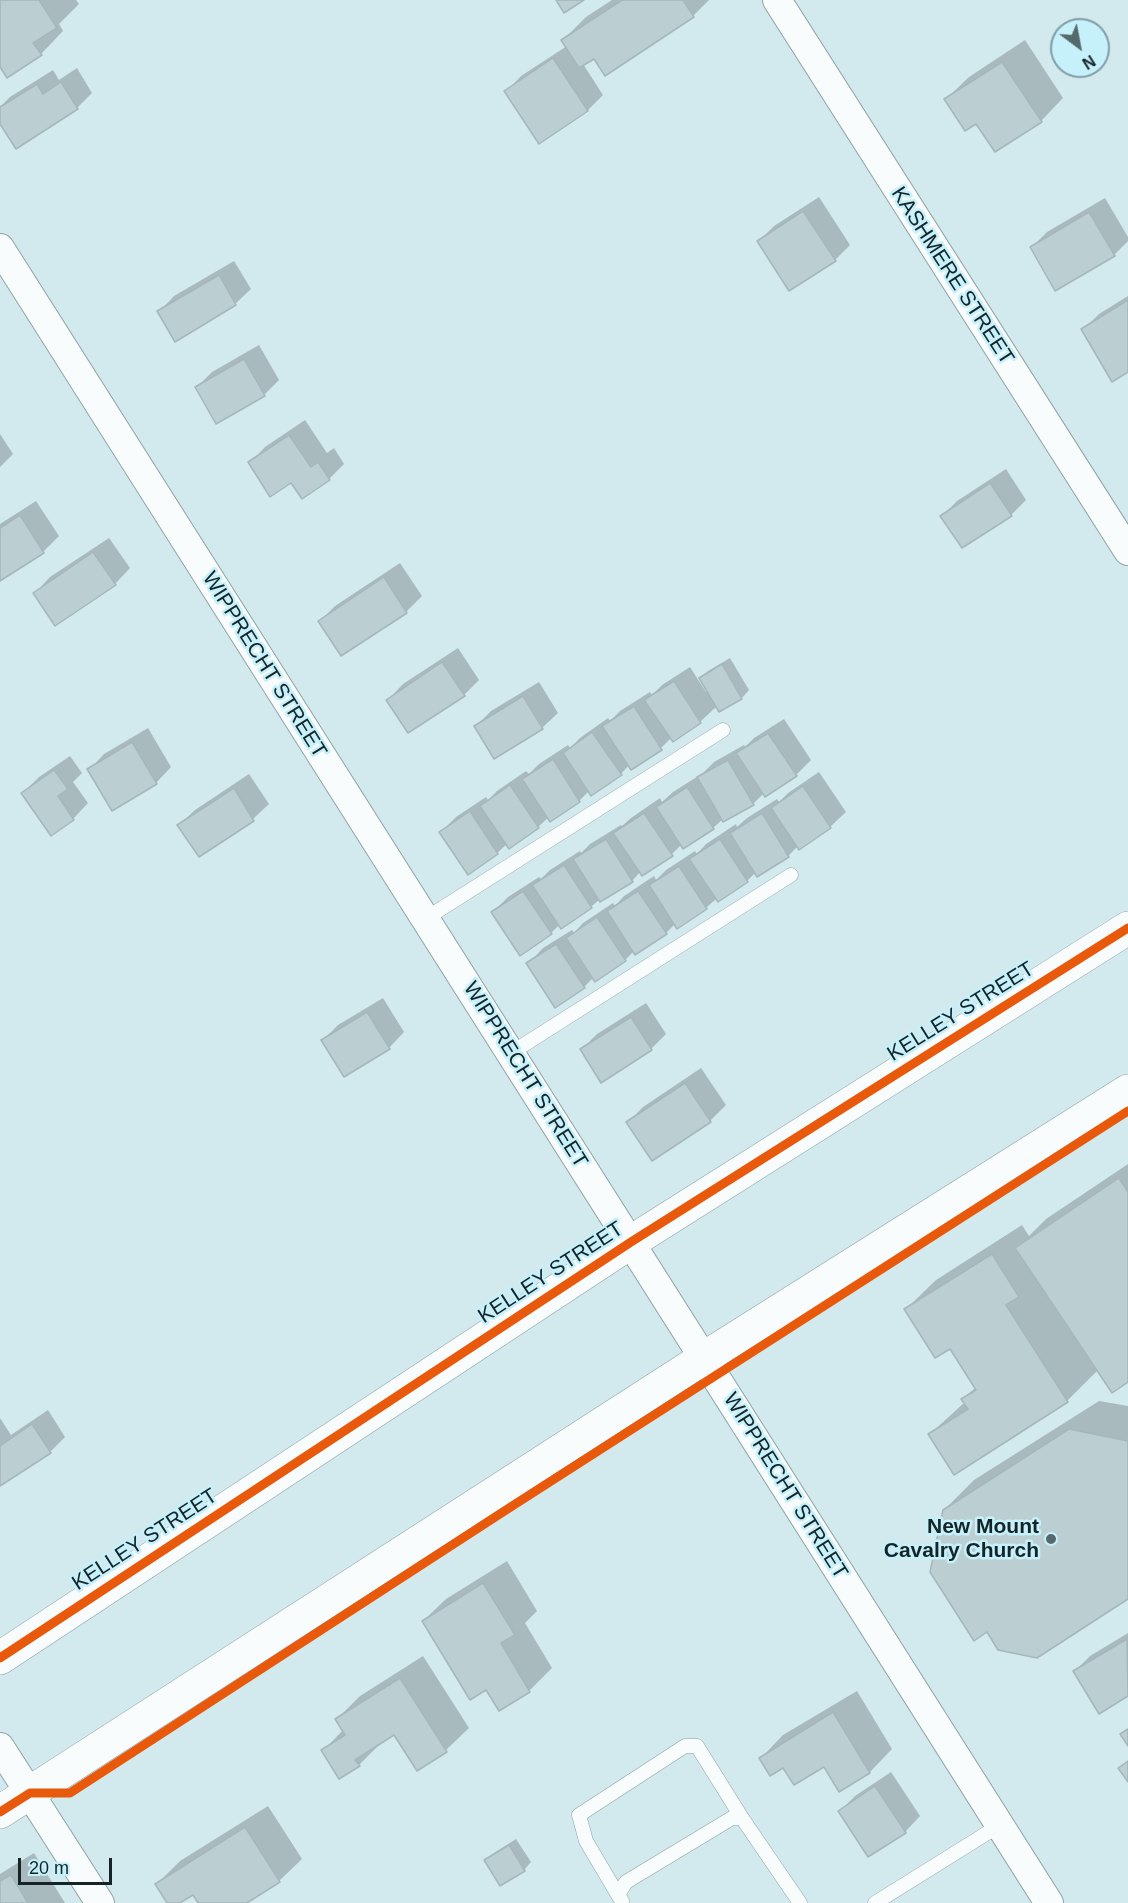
<!DOCTYPE html>
<style>
body{margin:0}
#map{position:relative;width:1128px;height:1903px;overflow:hidden;background:#d2e9ee;font-family:Arial,sans-serif}
canvas{display:block}
.north{position:absolute;left:1050px;top:18px;width:60px;height:60px;box-sizing:border-box;background:#c6f0fa;border:2px solid #7f9ea6;border-radius:50%;rotate:148deg;font-size:16px;font-weight:700;line-height:24px;text-align:center;color:#142428}
.north::after{content:'';display:block;margin:auto;width:21px;height:27px;background:#56696d;clip-path:polygon(50% 0,100% 100%,50% 72%,0 100%)}
.scale{position:absolute;left:18px;top:1858px;width:94px;height:27px;box-sizing:border-box;border:3px solid #142428;border-top:0;padding-left:8px;font-size:18px;line-height:21px;white-space:nowrap;color:#142428;-webkit-text-stroke:4px #c6f0fa;paint-order:stroke}
</style>
<div id="map">
<canvas width="1128" height="1903"></canvas>
<div class="north">N</div>
<div class="scale">20 m</div>
</div>
<script>
const c = document.querySelector('canvas').getContext('2d');
c.lineJoin = 'round';
function fill(path, color) {
  c.fillStyle = color;
  c.fill(path, 'evenodd');
}
function stroke(path, color, width, dash) {
  c.strokeStyle = color;
  c.lineWidth = width;
  c.lineCap = dash ? 'butt' : 'round';
  c.setLineDash(dash || []);
  c.stroke(path);
}
function label(font, color, halo, rows, align = 'center') {
  c.font = font + ' Arial,sans-serif';
  c.lineWidth = 5;
  c.setLineDash([]);
  c.textBaseline = 'middle';
  c.strokeStyle = halo;
  c.fillStyle = color;
  for (const [text, x, y, turn = 0] of rows) {
    c.save();
    c.translate(x, y);
    c.rotate((+turn || 0) * Math.PI / 180);
    c.textAlign = isNaN(turn) ? turn : align;
    if (halo) c.strokeText(text, 0, 0);
    c.fillText(text, 0, 0);
    c.restore();
  }
}
fill(new Path2D(`
 M0 0H76L79 4 59 24 63 31 41 54 0 64Z
 M612 0H709L693 16 594 57 583 64 603 95 588 110 540 142 506 92 521 76 567 46 563 40 586 17Z
 M1025 40 1063 98 1041 121 946 99 969 77Z
 M77 68 92 93 77 108 0 121V107L10 97 53 70 59 80Z
 M819 197 850 245 835 260 759 241 774 226Z
 M1105 198 1128 237V241L1114 255 1031 248 1047 232Z
 M234 261 251 289 235 304 159 312 174 296Z
 M1128 296V370L1083 330 1099 314Z
 M259 345 279 380 264 395 197 387 212 372Z
 M305 420 327 453 334 448 344 464 329 479 291 481 250 463 265 447Z
 M0 434 13 454 0 467Z
 M1006 469 1026 500 1011 515 942 516 957 501Z
 M36 501 59 536 43 552 0 579V524Z
 M109 538 130 568 115 584 35 593 50 577Z
 M400 563 422 596 406 612 342 654 320 621 335 606Z
 M458 648 479 680 464 695 388 700 403 684Z
 M730 658 749 690 742 698 719 710 717 706 700 722 671 738 661 748 631 768 629 765 621 774 590 790 579 801 550 819 549 817 538 827 507 844 497 853 441 832 456 817 486 797 488 800 497 791 526 771 529 774 539 764 568 745 570 748 580 738 608 718 610 721 620 711 650 692 652 695 662 685 690 667 706 692 708 690 701 678 708 671Z
 M539 682 558 713 542 728 476 726 491 711Z
 M784 719 811 760 796 775 764 793 753 804 724 820 723 819 713 828 684 847 682 844 672 854 641 871 632 881 600 899 591 907 560 924 551 933 493 912 508 897 539 877 541 879 550 870 580 851 581 853 590 844 621 825 622 826 631 818 660 798 662 802 673 792 703 773 714 762 744 745 745 747 754 738Z
 M148 728 171 767 156 783 89 770 104 754Z
 M70 756 82 773 73 782 88 803 73 819 23 793 39 777Z
 M819 772 846 812 830 827 800 848 798 846 788 856 756 872 747 881 718 900 717 898 706 908 675 924 666 933 634 951 625 960 595 979 594 977 584 987 528 964 543 948 572 930 574 933 583 923 613 903 615 906 624 896 654 876 656 880 666 870 695 851 697 854 706 844 736 824 737 827 747 818 777 799 779 802 788 793Z
 M249 774 269 804 253 819 199 855 179 825 195 810Z
 M383 998 404 1032 389 1048 323 1040 338 1025Z
 M646 1003 666 1034 651 1049H582L597 1034Z
 M701 1068 726 1105 710 1121 652 1159 628 1122 643 1107Z
 M1128 1164V1380L1098 1370 1067 1401 930 1434 965 1402 963 1399 976 1387 950 1347 906 1309 936 1280 1022 1225 1029 1236 1046 1219Z
 M1099 1401 1128 1406V1598L944 1510 974 1480Z
 M48 1410 65 1437 50 1452 0 1484V1418L11 1435Z
 M507 1561 537 1611 525 1623 552 1668 529 1691 487 1688 423 1621 446 1599Z
 M1128 1633V1695L1099 1712 1075 1671 1090 1656Z
 M423 1656 469 1728 446 1750 417 1769 394 1733 381 1743 359 1765 323 1751 344 1729 337 1719 360 1696Z
 M857 1691 892 1749 870 1772 840 1790 824 1765 784 1766 761 1758 783 1735Z
 M891 1772 920 1816 905 1832 840 1811 855 1796Z
 M268 1806 302 1859 279 1881 245 1903H200L194 1893 177 1903H169L157 1884 180 1861Z
 M516 1839 531 1862 524 1870 486 1860 494 1853Z
 M34 1853 65 1903H0V1874Z`), '#0003');
const building = new Path2D(`
 M0 0H39L57 28 33 43 42 55 7 78 0 67Z
 M556 0H584L564 13Z
 M622 0H683L694 17 605 76 594 59 579 68 561 40Z
 M553 58 588 111 539 144 504 91Z
 M1002 62 1042 122 995 152 976 124 965 131 944 99Z
 M61 82 78 109 16 149 0 124V107L37 84 43 94Z
 M803 211 836 261 789 291 757 241Z
 M1089 212 1115 256 1055 291 1030 247Z
 M219 275 236 305 175 342 157 311Z
 M1128 300V372L1112 382 1081 329Z
 M244 359 265 396 216 424 195 387Z
 M289 435 311 467 318 462 330 480 302 499 291 483 270 497 248 462Z
 M990 483 1012 516 962 548 940 516Z
 M20 515 44 553 0 581V528Z
 M93 552 116 585 55 626 33 593Z
 M384 577 407 613 341 656 318 621Z
 M442 662 465 696 408 733 386 700Z
 M722 664 742 699 719 712 699 678Z
 M674 681 701 723 673 742 644 700Z
 M523 696 543 729 494 759 474 726Z
 M634 706 662 750 631 770 602 726Z
 M592 732 622 775 591 796 563 753Z
 M768 733 797 776 765 797 736 753Z
 M132 742 157 784 112 811 87 769Z
 M553 759 580 802 550 822 522 779Z
 M728 760 754 805 723 822 697 777Z
 M54 770 68 789 58 796 74 820 51 836 21 793Z
 M510 785 539 828 509 849 480 806Z
 M803 786 831 828 799 850 771 808Z
 M687 787 714 829 683 849 656 807Z
 M234 788 254 821 199 857 177 825Z
 M470 811 498 854 468 875 439 832Z
 M644 813 673 856 642 876 613 833Z
 M762 813 789 857 757 877 730 833Z
 M606 839 633 882 600 902 573 859Z
 M720 839 748 882 718 902 689 859Z
 M564 865 592 908 561 929 532 885Z
 M679 866 707 909 677 929 649 885Z
 M523 891 552 934 520 956 491 912Z
 M638 891 667 934 635 955 607 911Z
 M597 917 626 961 595 982 566 938Z
 M556 944 585 988 555 1008 526 963Z
 M367 1012 390 1049 344 1077 321 1040Z
 M631 1017 652 1050 601 1083 580 1049Z
 M685 1083 711 1122 652 1161 626 1122Z
 M1119 1178 1128 1192V1382L1112 1393 1015 1248Z
 M992 1254 1019 1297 1006 1305 1068 1402 954 1475 928 1434 968 1409 961 1399 976 1390 950 1349 935 1358 904 1309Z
 M32 1424 51 1453 0 1486V1446Z
 M1069 1429 1128 1441V1599L1037 1658 998 1650 987 1632 974 1641 930 1572 943 1510Z
 M483 1583 515 1635 501 1643 530 1692 499 1711 486 1690 470 1700 422 1621Z
 M1127 1639 1128 1696 1099 1714 1073 1671Z
 M400 1678 447 1752 417 1771 394 1735 355 1760 360 1766 339 1779 321 1750 345 1735 335 1719Z
 M833 1712 870 1773 839 1792 824 1767 794 1785 783 1768 770 1776 759 1758Z
 M1128 1729V1746L1120 1734Z
 M1128 1761V1782L1118 1768Z
 M875 1786 906 1833 868 1857 838 1811Z
 M245 1827 280 1882 247 1903H198L193 1895 180 1903H167L155 1884Z
 M509 1845 525 1871 500 1886 484 1860Z
 M11 1875 28 1903H0V1881Z`);
fill(building, '#bbced2');
stroke(building, '#a5b7bb', 1.5);
const lane = new Path2D(`
 M425 919 723 730
 M511 1053 791 875
 M618 1895 586 1841 579 1815 685 1746H697L742 1818
 M622 1901 618 1895 626 1882 732 1818H742L800 1903
 M875 1903 1000 1825`);
const street = new Path2D(`
 M777 0 1128 551
 M0 248 1049 1903
 M0 1747 100 1903`);
const secondary = new Path2D(`
 M0 1658 631 1242 1128 928
 M0 1812 704 1358 1128 1091`);
stroke(lane, '#8fa2a5', 15);
stroke(street, '#8fa2a5', 30);
stroke(secondary, '#8fa2a5', 34);
stroke(lane, '#f8fcfc', 14);
stroke(street, '#f8fcfc', 28);
stroke(secondary, '#f8fcfc', 33);
stroke(new Path2D(`
 M0 1658 631 1242 1128 928
 M0 1812 30 1793H70L506 1510 1128 1111`), '#e8590c', 9);
for (const [x, y, r, color] of [
 [1051,1539,6,"#56696d"]
]) {
  const dot = new Path2D();
  dot.arc(x, y, r, 0, 2 * Math.PI);
  c.fillStyle = color;
  c.fill(dot);
  stroke(dot, '#c6f0fa', 2);
}
label('21px', '#142428', '#c6f0fa', [
 ["KASHMERE STREET",952,276,57],
 ["WIPPRECHT STREET",264,665,58],
 ["KELLEY STREET",961,1012,-32],
 ["WIPPRECHT STREET",525,1075,58],
 ["KELLEY STREET",551,1273,-33],
 ["WIPPRECHT STREET",785,1486,58],
 ["KELLEY STREET",145,1540,-33]
]);
label('bold 21px', '#142428', '#c6f0fa', [
 ["New Mount",1039,1527],
 ["Cavalry Church",1039,1551]
], 'right');
</script>
